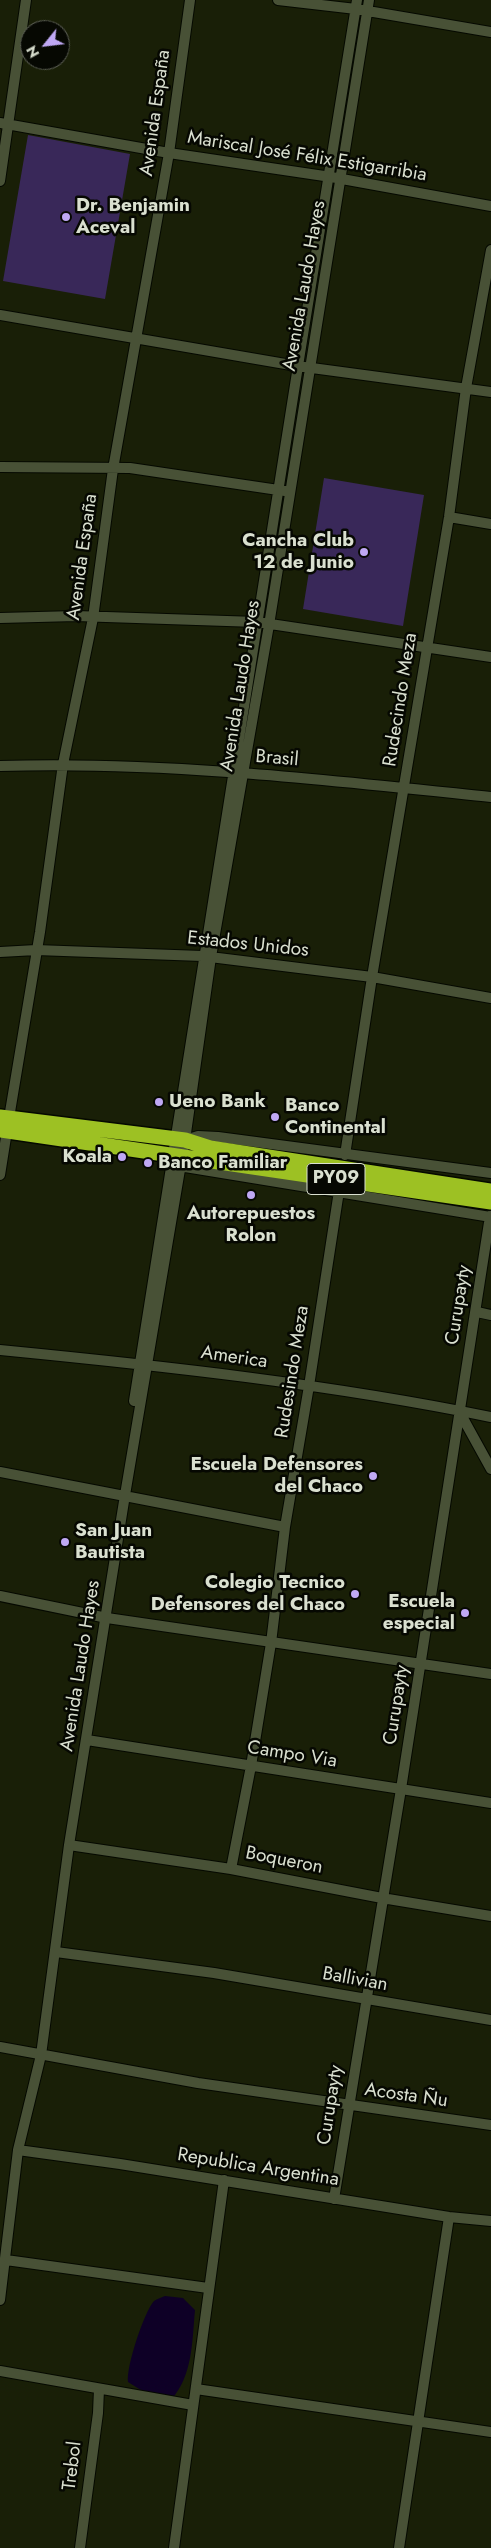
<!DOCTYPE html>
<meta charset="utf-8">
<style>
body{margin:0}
#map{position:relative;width:491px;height:2548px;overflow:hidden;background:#191f07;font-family:Jost,sans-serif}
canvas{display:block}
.north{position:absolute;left:20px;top:20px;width:50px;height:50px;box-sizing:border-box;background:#060802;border:1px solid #5b5e54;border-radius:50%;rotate:241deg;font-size:14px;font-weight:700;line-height:20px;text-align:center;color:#dae0d0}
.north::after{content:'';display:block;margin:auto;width:18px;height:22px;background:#bfa8f4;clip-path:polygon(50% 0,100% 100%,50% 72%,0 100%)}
</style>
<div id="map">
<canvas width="491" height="2548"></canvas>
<div class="north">N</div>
</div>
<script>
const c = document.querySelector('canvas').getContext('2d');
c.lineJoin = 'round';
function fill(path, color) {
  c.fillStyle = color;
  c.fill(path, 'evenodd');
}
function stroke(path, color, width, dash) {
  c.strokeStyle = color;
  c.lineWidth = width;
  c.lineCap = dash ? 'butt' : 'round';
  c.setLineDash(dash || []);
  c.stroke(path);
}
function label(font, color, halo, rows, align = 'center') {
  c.font = font + ' Jost,sans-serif';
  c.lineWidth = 5;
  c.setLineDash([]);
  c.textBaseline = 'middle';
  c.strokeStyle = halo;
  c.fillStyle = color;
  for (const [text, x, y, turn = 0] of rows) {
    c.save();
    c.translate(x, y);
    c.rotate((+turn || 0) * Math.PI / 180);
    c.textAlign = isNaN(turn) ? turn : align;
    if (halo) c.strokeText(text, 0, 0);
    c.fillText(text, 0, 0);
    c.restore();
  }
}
fill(new Path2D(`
 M28 135 130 154 105 299 3 281Z
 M324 478 424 495 403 626 303 609Z`), '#392859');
fill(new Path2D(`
 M165 2296 183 2298 195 2310C192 2342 193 2375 171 2400L144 2392 128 2382C126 2367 144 2312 154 2301 157 2299 162 2297 165 2296Z`), '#0e0026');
const minor = new Path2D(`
 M278 0 356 9 491 32
 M0 123 169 153 331 177 491 206
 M0 181 26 0
 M0 315 297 366 491 392
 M0 467 130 468 285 491
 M449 517 491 524
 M0 618 76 616 257 622 491 657
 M0 766C164 761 328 780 491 797
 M0 952 36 950 202 956 372 977 491 998
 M9 1118 40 932 63 764 93 618 113 469 169 153 190 0
 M185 1140 198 1136 218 1137 491 1173
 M345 1155 372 977 449 517 466 388 491 250
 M179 1166 491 1217
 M0 1175 7 1131
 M477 1312 491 1315
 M0 1350C164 1366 329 1384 491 1417
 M134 1401C205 934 282 467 357 0
 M459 1411 491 1469
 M0 1472 285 1527
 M0 1596 107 1618 491 1674
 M87 1740 491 1803
 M69 1845 231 1869 382 1898 491 1916
 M231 1869 251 1766 271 1643 285 1527 309 1386 339 1191
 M56 1952 214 1973 491 2020
 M0 2047 198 2083 491 2125
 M18 2150 120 2164 449 2217 491 2221
 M334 2199 401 1789 490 1216
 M6 2260 208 2288
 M0 2300 18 2150 41 2055 69 1845 125 1495 185 1140 211 957 269 625 369 0
 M0 2371 193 2405
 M196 2389 491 2432
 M80 2548 98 2413 99 2389
 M174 2548 224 2180
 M399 2548 449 2217`);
const highway = new Path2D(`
 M0 1117 185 1140 210 1148 491 1191
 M0 1130 491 1202`);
stroke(minor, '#050900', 12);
stroke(highway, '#050900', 18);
stroke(minor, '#485136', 10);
stroke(highway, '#9dc123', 15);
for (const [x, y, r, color] of [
 [66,217,5,"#bfa8f4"],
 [364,552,5,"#bfa8f4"],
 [159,1102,5,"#bfa8f4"],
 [275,1117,5,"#bfa8f4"],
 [122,1157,5,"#bfa8f4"],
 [148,1163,5,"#bfa8f4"],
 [251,1195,5,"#bfa8f4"],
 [373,1476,5,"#bfa8f4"],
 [65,1542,5,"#bfa8f4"],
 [355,1594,5,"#bfa8f4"],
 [465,1613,5,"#bfa8f4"]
]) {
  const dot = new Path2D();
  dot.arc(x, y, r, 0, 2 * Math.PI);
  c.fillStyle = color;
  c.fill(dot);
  stroke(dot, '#060802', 2);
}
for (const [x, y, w] of [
 [336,1179,58]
]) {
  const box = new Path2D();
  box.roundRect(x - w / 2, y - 15.5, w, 31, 4);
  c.fillStyle = '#060802';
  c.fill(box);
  stroke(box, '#dae0d0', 1);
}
label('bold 18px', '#dae0d0', null, [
 ["PY09",336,1179]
]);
label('19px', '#dae0d0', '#060802', [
 ["Avenida España",156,113,-82],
 ["Mariscal José Félix Estigarribia",307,157,9],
 ["Avenida Laudo Hayes",305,286,-80],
 ["Avenida España",83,557,-82],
 ["Avenida Laudo Hayes",241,686,-81],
 ["Rudecindo Meza",401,700,-81],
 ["Brasil",277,759,5],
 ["Estados Unidos",248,945,6],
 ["Curupayty",459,1305,-81],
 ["America",234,1358,8],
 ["Rudesindo Meza",293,1372,-81],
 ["Avenida Laudo Hayes",81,1666,-81],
 ["Curupayty",397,1705,-81],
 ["Campo Via",292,1755,9],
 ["Boqueron",284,1861,11],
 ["Ballivian",355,1980,10],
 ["Acosta Ñu",406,2096,8],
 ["Curupayty",331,2105,-81],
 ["Republica Argentina",258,2168,9],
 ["Trebol",73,2466,-83]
]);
label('bold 19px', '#dae0d0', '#060802', [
 ["Dr. Benjamin",76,206],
 ["Aceval",76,228],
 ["Cancha Club",354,541,"right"],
 ["12 de Junio",354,563,"right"],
 ["Ueno Bank",169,1102],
 ["Banco",285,1106],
 ["Continental",285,1128],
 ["Koala",112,1157,"right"],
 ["Banco Familiar",158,1163],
 ["Autorepuestos",251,1214,"center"],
 ["Rolon",251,1236,"center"],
 ["Escuela Defensores",363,1465,"right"],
 ["del Chaco",363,1487,"right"],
 ["San Juan",75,1531],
 ["Bautista",75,1553],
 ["Colegio Tecnico",345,1583,"right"],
 ["Defensores del Chaco",345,1605,"right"],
 ["Escuela",455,1602,"right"],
 ["especial",455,1624,"right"]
], 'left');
</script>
